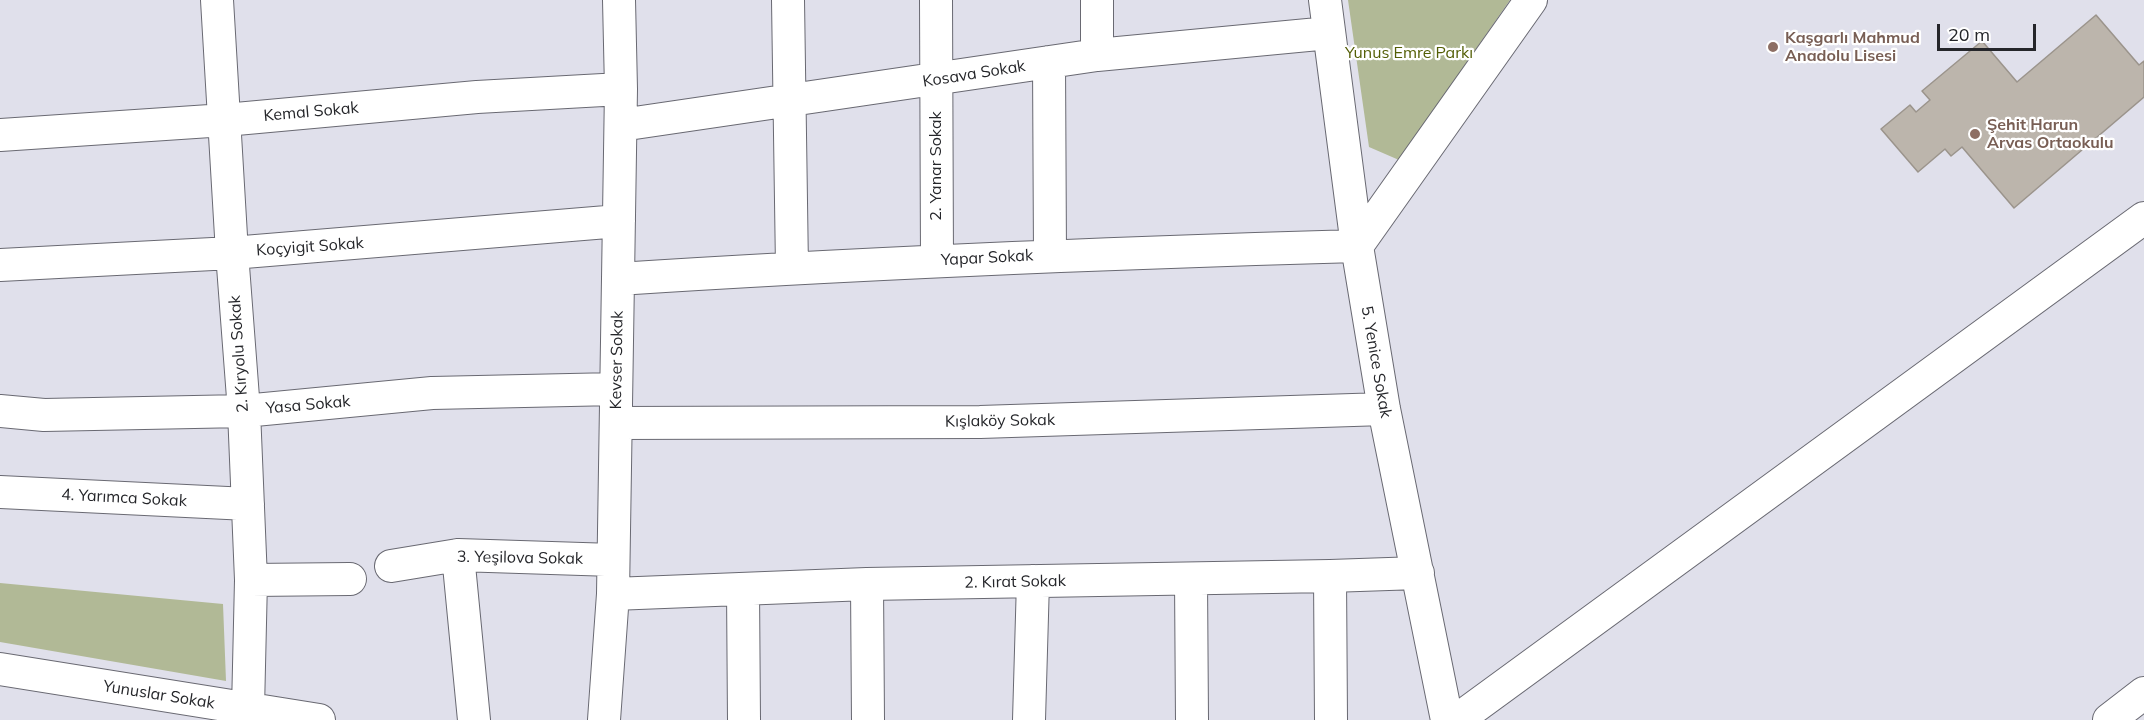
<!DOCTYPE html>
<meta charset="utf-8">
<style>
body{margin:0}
#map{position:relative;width:2144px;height:720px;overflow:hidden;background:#e0e0eb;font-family:Mulish,sans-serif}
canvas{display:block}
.scale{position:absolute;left:1937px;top:24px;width:99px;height:27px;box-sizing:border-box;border:3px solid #25262a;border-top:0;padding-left:8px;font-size:18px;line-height:21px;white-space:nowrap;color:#25262a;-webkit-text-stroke:4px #fff;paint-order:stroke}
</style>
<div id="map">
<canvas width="2144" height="720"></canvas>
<div class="scale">20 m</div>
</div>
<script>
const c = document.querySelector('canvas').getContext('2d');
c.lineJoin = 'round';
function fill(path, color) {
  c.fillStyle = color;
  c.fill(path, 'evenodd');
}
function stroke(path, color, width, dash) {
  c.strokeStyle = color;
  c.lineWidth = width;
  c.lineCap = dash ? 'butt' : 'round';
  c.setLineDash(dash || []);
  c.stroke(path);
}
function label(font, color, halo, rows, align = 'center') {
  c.font = font + ' Mulish,sans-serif';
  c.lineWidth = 4.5;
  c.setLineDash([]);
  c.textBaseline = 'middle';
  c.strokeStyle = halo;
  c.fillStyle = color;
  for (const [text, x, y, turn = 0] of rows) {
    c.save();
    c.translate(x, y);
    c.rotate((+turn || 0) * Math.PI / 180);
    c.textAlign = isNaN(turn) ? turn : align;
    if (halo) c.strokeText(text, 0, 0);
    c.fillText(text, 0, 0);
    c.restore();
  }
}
fill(new Path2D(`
 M1348 0H1510L1399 160 1369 147Z
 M0 583 223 604 226 681 0 642Z`), '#b1b996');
const building = new Path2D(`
 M2096 15 2139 65 2144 61V97L2014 208 1962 147 1951 156 1945 149 1918 172 1881 129 1910 105 1916 112 1930 100 1922 91 1982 41 2017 82Z`);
fill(building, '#bcb5ac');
stroke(building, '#9b948c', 1.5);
const minor = new Path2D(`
 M217 0 232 253 244 411 251 580 248 709
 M788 0 792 268
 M936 0 937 260
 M1097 0V55
 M1325 0 1357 246 1384 409 1447 720
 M1049 62 1050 255
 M621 125 1097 55 1329 33
 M0 135 225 120 477 97 621 89
 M0 265 232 253 619 221
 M618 279C864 263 1111 253 1357 246L1531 0
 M0 411 44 415 244 411 432 393 616 389
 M616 423 980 422 1384 409
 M0 492 248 504
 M458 555 474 720
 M391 566 458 555 613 560
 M1330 576 1331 720
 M1191 579 1192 720
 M251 580 350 579
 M867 584 868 720
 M743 589 744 720
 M613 594 867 584 1330 576 1418 573
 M0 669 319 720
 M604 720 613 594 621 89 619 0
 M1029 720 1033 581
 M1457 720 2144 218
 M2109 720 2144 693`);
stroke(minor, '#696972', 34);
stroke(minor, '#fff', 32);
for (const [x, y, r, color] of [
 [1773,47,6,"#8d6e63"],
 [1975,134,6,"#8d6e63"]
]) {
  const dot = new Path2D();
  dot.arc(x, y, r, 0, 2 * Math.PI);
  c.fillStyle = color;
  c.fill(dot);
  stroke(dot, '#fff', 2);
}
label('bold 16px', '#785e54', '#fff', [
 ["Kaşgarlı Mahmud",1785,38],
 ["Anadolu Lisesi",1785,56],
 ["Şehit Harun",1987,125],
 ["Arvas Ortaokulu",1987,143]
], 'left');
label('16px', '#535e05', '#fff', [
 ["Yunus Emre Parkı",1409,53]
]);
label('16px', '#25262a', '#fff', [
 ["Kosava Sokak",974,74,-9],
 ["Kemal Sokak",311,112,-5],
 ["2. Yanar Sokak",936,166,-90],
 ["Koçyigit Sokak",310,247,-4],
 ["Yapar Sokak",987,258,-3],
 ["2. Kıryolu Sokak",239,354,-94],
 ["Kevser Sokak",617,360,-89],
 ["5. Yenice Sokak",1376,362,80],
 ["Yasa Sokak",308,405,-5],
 ["Kışlaköy Sokak",1000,421,-1],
 ["4. Yarımca Sokak",124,498,3],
 ["3. Yeşilova Sokak",520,558,1],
 ["2. Kırat Sokak",1015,582,-1],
 ["Yunuslar Sokak",159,695,9]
]);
</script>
